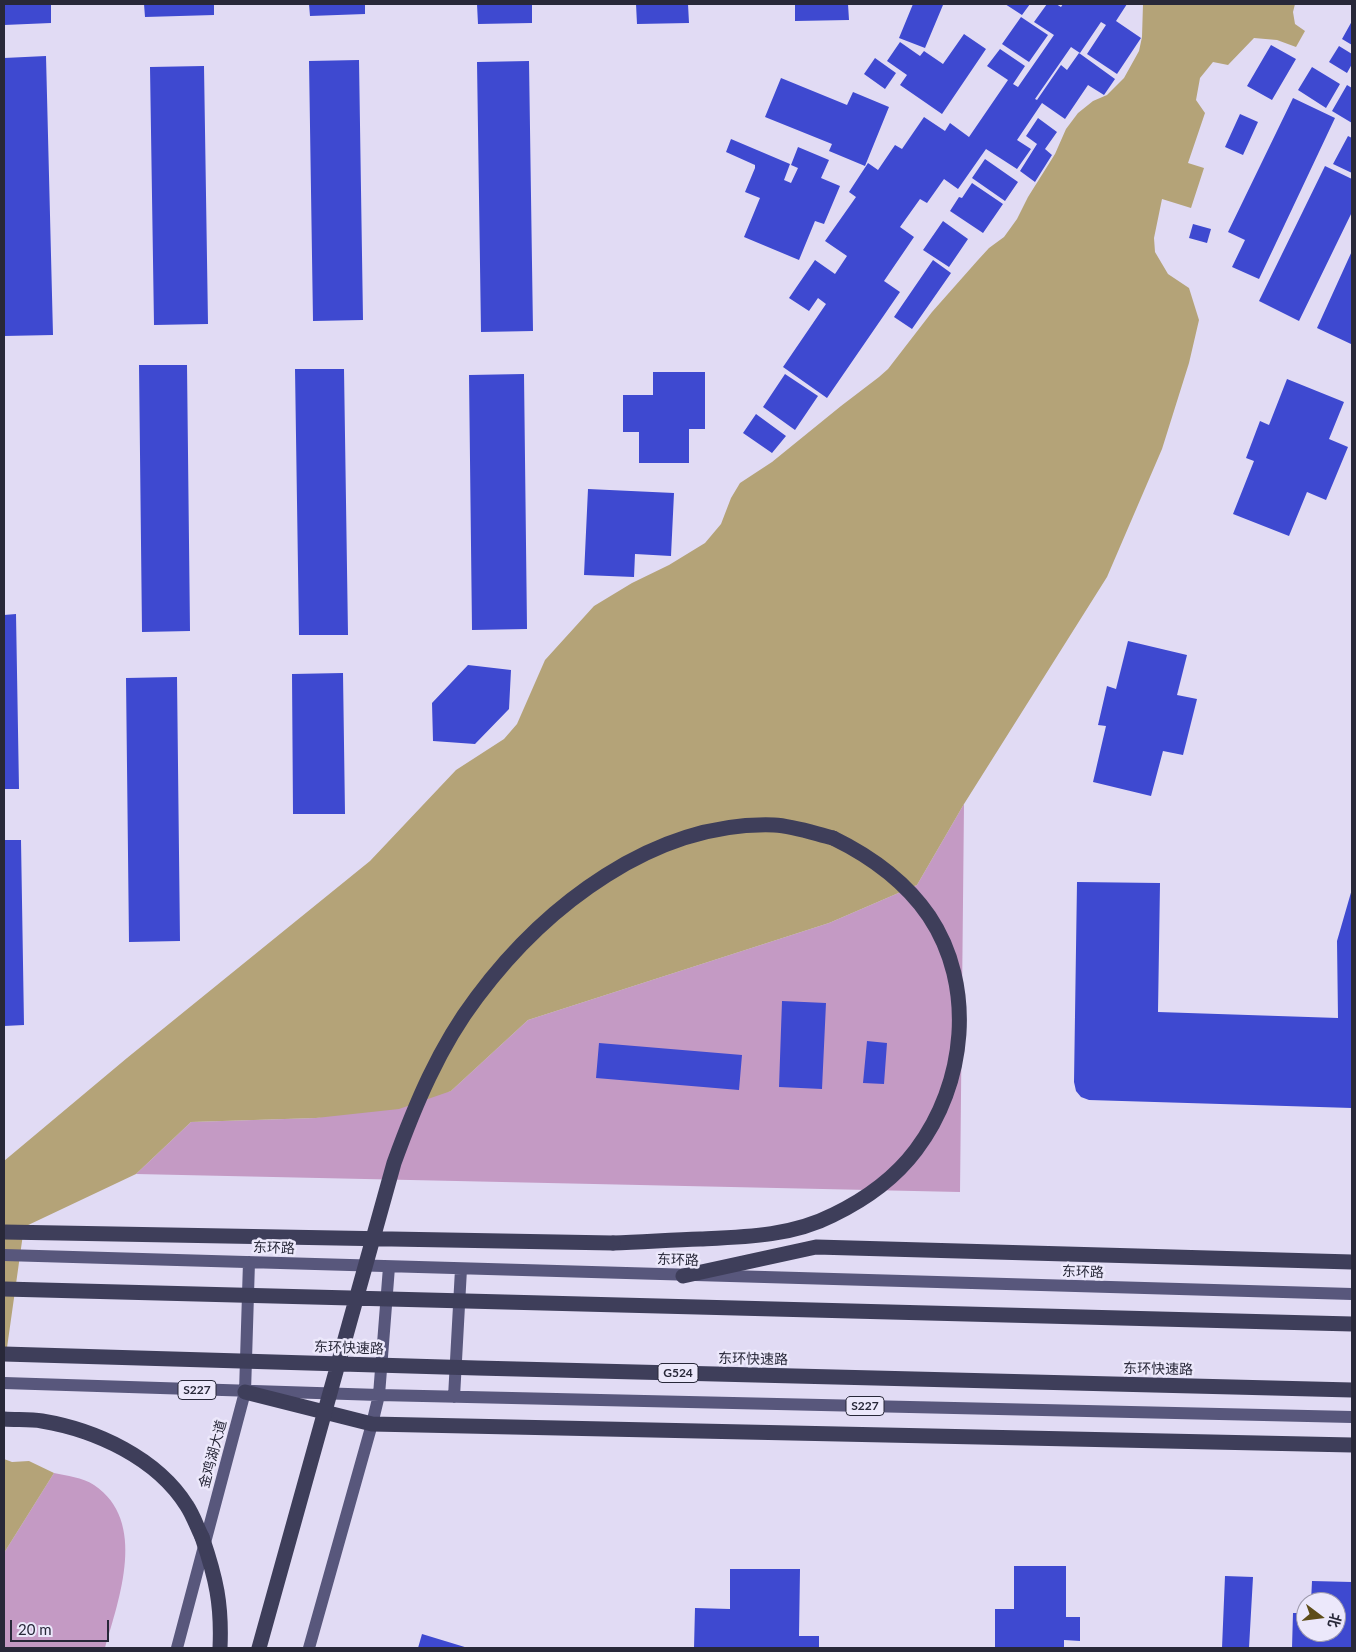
<!DOCTYPE html>
<meta charset="utf-8">
<style>
body{margin:0}
#map{position:relative;width:1356px;height:1652px;overflow:hidden;background:#e1dbf4;font-family:Lato,"Noto Sans SC",sans-serif}
canvas{display:block}
.frame{position:absolute;inset:0;border:5px solid #282839;pointer-events:none}
.north{position:absolute;left:1296px;top:1592px;width:50px;height:50px;box-sizing:border-box;background:#ece8fb;border:1px solid #9e9bad;border-radius:50%;rotate:105deg;font-size:14px;font-weight:700;line-height:20px;text-align:center;color:#282839}
.north::after{content:'';display:block;margin:auto;width:18px;height:22px;background:#5e4d19;clip-path:polygon(50% 0,100% 100%,50% 72%,0 100%)}
.scale{position:absolute;left:10px;top:1620px;width:99px;height:22px;box-sizing:border-box;border:2px solid #282839;border-top:0;padding-left:6px;font-size:15px;line-height:18px;white-space:nowrap;color:#282839;-webkit-text-stroke:4px #ece8fb;paint-order:stroke}
</style>
<div id="map">
<canvas width="1356" height="1652"></canvas>
<div class="frame"></div>
<div class="north">北</div>
<div class="scale">20 m</div>
</div>
<script>
const c = document.querySelector('canvas').getContext('2d');
c.lineJoin = 'round';
function fill(path, color) {
  c.fillStyle = color;
  c.fill(path, 'evenodd');
}
function stroke(path, color, width, dash) {
  c.strokeStyle = color;
  c.lineWidth = width;
  c.lineCap = dash ? 'butt' : 'round';
  c.setLineDash(dash || []);
  c.stroke(path);
}
function label(font, color, halo, rows, align = 'center') {
  c.font = font + ' Lato,"Noto Sans SC",sans-serif';
  c.lineWidth = 5;
  c.setLineDash([]);
  c.textBaseline = 'middle';
  c.strokeStyle = halo;
  c.fillStyle = color;
  for (const [text, x, y, turn = 0] of rows) {
    c.save();
    c.translate(x, y);
    c.rotate((+turn || 0) * Math.PI / 180);
    c.textAlign = isNaN(turn) ? turn : align;
    if (halo) c.strokeText(text, 0, 0);
    c.fillText(text, 0, 0);
    c.restore();
  }
}
fill(new Path2D(`
 M964 804 960 1192 136 1174 191 1122 316 1118 451 1091 528 1020 829 923 917 885Z
 M54 1473C67 1476 82 1477 94 1485 148 1521 119 1599 105 1648H4V1553Z`), '#c49ac4');
fill(new Path2D(`
 M1143 4H1295L1293 12 1295 24 1305 31 1296 47 1277 40 1254 38 1228 65 1213 62 1200 78 1196 100 1205 113 1188 163 1204 168 1191 208 1162 199 1154 238 1155 252 1168 274 1189 288 1199 320 1189 363 1162 449 1107 577 964 804 917 885 829 923 528 1020 451 1091 399 1109 316 1118 191 1122 136 1174 24 1227 4 1369V1161L127 1058 370 861 456 770 504 739 517 724 545 660 594 606 632 583 669 565 705 543 721 524 731 498 740 483 772 462 841 406 879 377 888 369 932 312 978 260 989 248 1004 237 1017 219 1028 197 1055 154 1066 129 1078 113 1093 101 1107 95 1124 78 1139 51 1142 37Z
 M4 1459 12 1462 29 1461 54 1473 4 1553Z`), '#b4a378');
fill(new Path2D(`
 M4 4H51V23L4 25Z
 M144 4H214V15L145 17Z
 M309 4H365V14L310 16Z
 M477 4H532V23L478 24Z
 M636 4H688L689 23 637 24Z
 M795 4H848L849 20 795 21Z
 M913 4 943 5 925 48 899 38Z
 M1005 4H1030L1022 15Z
 M1047 4H1056L1061 7 1063 4H1127L1116 21 1141 38 1117 74 1087 54 1106 25 1101 22 1080 53 1071 47 1035 99 1037 100 1061 65 1067 70 1079 53 1115 79 1104 95 1088 85 1065 119 1042 103 1017 140 1031 149 1017 169 986 149 958 189 944 179 927 203 920 199 900 227 914 237 884 281 900 292 827 398 783 367 826 304 818 298 809 311 789 298 815 260 835 274 847 256 825 241 856 197 849 192 868 163 878 170 895 145 902 149 924 117 945 131 950 123 969 137 1008 80 987 66 1000 49 1025 66 1013 84 1018 87 1054 35 1034 22Z
 M1021 17 1048 35 1029 62 1002 44Z
 M1352 21V45L1342 39Z
 M964 34 986 49 942 114 900 85 907 75 887 61 900 42 920 56 924 51 943 64Z
 M1271 45 1296 59 1272 100 1247 86Z
 M1339 46 1352 54V64L1347 73 1329 62Z
 M46 56 53 335 4 336V58Z
 M875 58 896 73 885 89 864 74Z
 M359 60 363 320 313 321 309 61Z
 M529 61 533 331 481 332 477 62Z
 M204 66 208 324 154 325 150 67Z
 M1312 67 1340 84 1326 108 1298 90Z
 M781 78 847 105 853 92 889 107 865 166 829 151 832 144 765 117Z
 M1347 85 1352 88V123L1332 111Z
 M1293 98 1335 118 1259 279 1232 267 1245 240 1228 232Z
 M1240 114 1258 122 1243 155 1225 147Z
 M1038 118 1057 132 1045 149 1052 155 1035 182 1020 171 1037 144 1026 136Z
 M1348 136 1352 138V173L1333 164Z
 M731 139 790 164 784 180 791 183 798 168 791 165 798 147 829 160 821 178 840 186 824 224 815 221 799 260 744 237 760 198 745 192 755 168V165L726 152Z
 M985 159 1018 182 1005 201 972 178Z
 M1325 166 1352 179V212L1299 321 1259 301Z
 M972 183 1003 204 983 233 950 211 959 197 962 198Z
 M943 221 968 239 949 267 923 250Z
 M1193 224 1211 229 1207 243 1189 238Z
 M1352 251V341L1351 344 1317 328Z
 M933 260 951 273 912 329 894 317Z
 M139 365H187L190 631 142 632Z
 M295 369H344L348 635H299Z
 M653 372H705V429H689V463H639V432H623V395H653Z
 M524 374 527 629 472 630 469 375Z
 M785 374 818 396 795 430 763 407Z
 M1287 379 1344 402 1329 439 1348 447 1326 500 1307 492 1289 536 1233 514 1254 461 1246 458 1260 421 1269 425Z
 M756 414 786 436 772 453 743 433Z
 M588 489 674 493 671 556 635 554 634 577 584 575Z
 M16 614 19 789H4V615Z
 M1128 641 1187 655 1177 695 1197 699 1183 755 1163 751 1151 796 1093 782 1106 726 1098 725 1107 686 1116 689Z
 M468 665 511 670 509 709 475 744 433 741 432 703Z
 M343 673 345 814H293L292 674Z
 M177 677 180 941 129 942 126 678Z
 M4 840H21L24 1025 4 1026Z
 M1077 882 1160 883 1158 1012 1338 1018 1337 941 1352 889V1108L1089 1100 1081 1097 1076 1091 1074 1082Z
 M782 1001 826 1003 822 1089 779 1087Z
 M867 1041 887 1043 884 1084 863 1083Z
 M599 1043 742 1055 739 1090 596 1078Z
 M1014 1566H1066V1617H1080V1641L1064 1640V1648H995V1609H1014Z
 M730 1569H800L799 1636H819V1648H694L695 1608 730 1609Z
 M1225 1576 1253 1577 1249 1648H1222Z
 M1312 1581 1352 1582V1648H1292L1293 1613H1306V1632H1336V1602H1311Z
 M422 1634 468 1648H418Z`), '#3e49d0');
stroke(new Path2D(`
 M4 1255 1352 1294
 M4 1383 379 1395 1352 1417
 M454 1397 461 1269
 M177 1648 245 1392 249 1262
 M309 1648 372 1424 379 1395 389 1267`), '#58577c', 12);
stroke(new Path2D(`
 M613 1243C642 1242 671 1240 700 1239 746 1237 792 1236 833 1215 864 1200 895 1178 916 1150 966 1084 976 986 929 916 905 881 870 856 833 838
 M683 1276 816 1247 1352 1262
 M245 1392 372 1424 1352 1445
 M4 1419C16 1420 30 1419 42 1421 96 1430 157 1458 187 1506 193 1515 197 1527 202 1537`), '#3e3e5a', 15);
stroke(new Path2D(`
 M4 1232 613 1243
 M4 1289 1352 1324
 M4 1354 477 1368 1352 1390
 M202 1537C216 1578 222 1604 220 1648
 M259 1648 394 1163C415 1105 439 1047 477 997 545 906 654 821 774 825 794 826 813 833 833 838`), '#3e3e5a', 15);
for (const [x, y, w] of [
 [678,1373,40],
 [197,1390,38],
 [865,1406,38]
]) {
  const box = new Path2D();
  box.roundRect(x - w / 2, y - 9.5, w, 19, 4);
  c.fillStyle = '#ece8fb';
  c.fill(box);
  stroke(box, '#282839', 1);
}
label('bold 12px', '#282839', null, [
 ["G524",678,1373],
 ["S227",197,1390],
 ["S227",865,1406]
]);
label('14px', '#282839', '#ece8fb', [
 ["东环路",274,1248,2],
 ["东环路",678,1260,2],
 ["东环路",1083,1272,2],
 ["东环快速路",349,1348,2],
 ["东环快速路",753,1359,1],
 ["东环快速路",1158,1369,1],
 ["金鸡湖大道",213,1454,-75]
]);
</script>
